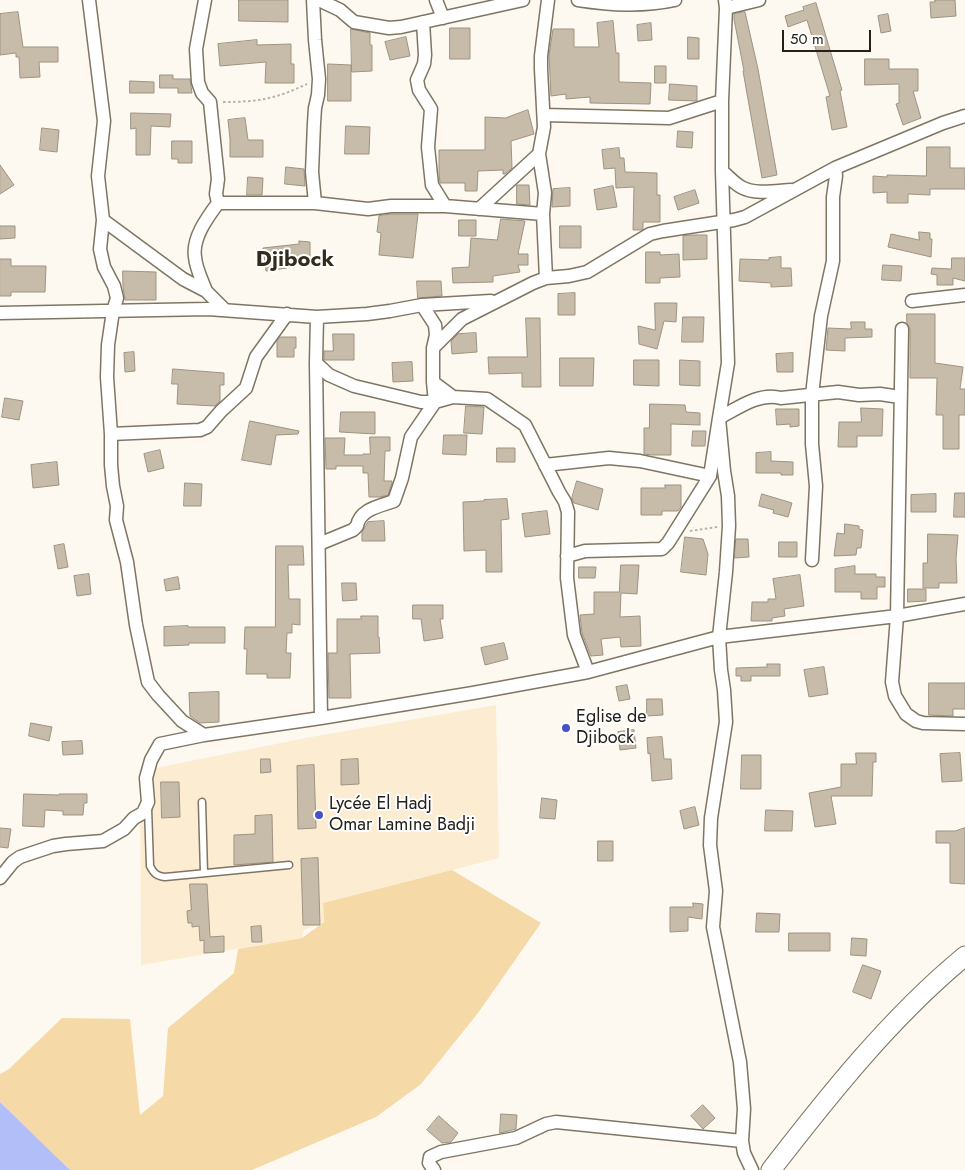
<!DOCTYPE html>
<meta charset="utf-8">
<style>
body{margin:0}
#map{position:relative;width:965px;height:1170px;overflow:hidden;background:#fdf9f1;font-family:Jost,sans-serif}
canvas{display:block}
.scale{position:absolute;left:782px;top:30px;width:89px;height:22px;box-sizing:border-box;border:2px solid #25211a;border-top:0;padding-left:6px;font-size:15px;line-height:18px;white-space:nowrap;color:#25211a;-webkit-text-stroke:4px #fff;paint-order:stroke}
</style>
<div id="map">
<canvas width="965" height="1170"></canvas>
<div class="scale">50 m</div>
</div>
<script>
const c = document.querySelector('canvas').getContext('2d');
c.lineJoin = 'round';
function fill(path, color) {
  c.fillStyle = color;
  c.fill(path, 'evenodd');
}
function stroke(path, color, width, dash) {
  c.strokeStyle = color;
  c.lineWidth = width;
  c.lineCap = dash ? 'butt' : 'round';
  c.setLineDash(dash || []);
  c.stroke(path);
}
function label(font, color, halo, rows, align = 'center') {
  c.font = font + ' Jost,sans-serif';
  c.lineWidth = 4;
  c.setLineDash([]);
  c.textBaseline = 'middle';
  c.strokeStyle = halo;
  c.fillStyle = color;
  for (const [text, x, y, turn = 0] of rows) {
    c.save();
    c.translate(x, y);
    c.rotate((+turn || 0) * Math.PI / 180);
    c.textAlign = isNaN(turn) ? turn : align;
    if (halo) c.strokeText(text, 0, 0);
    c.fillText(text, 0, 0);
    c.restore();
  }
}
fill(new Path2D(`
 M496 705 499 858 323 903 324 922 304 930 302 938 141 965 140 771 316 736Z`), '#fcedd2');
fill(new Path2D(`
 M452 870 541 923 478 1013 421 1084 376 1117 252 1170H70L0 1102V1074L9 1069 62 1018 130 1019 140 1115 163 1096 168 1028 234 973 238 949 302 938 324 922 323 903Z`), '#f5d9a7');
fill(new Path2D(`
 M0 1102 70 1170H0Z`), '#b1bef7');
const building = new Path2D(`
 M239 0H288V22L239 21Z
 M935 0H955L956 16 931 18 930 2H935Z
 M816 3 842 90 840 91 847 127 832 130 826 97 830 96 807 20 788 27 785 16 804 10 803 7Z
 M18 12 23 47H58V62H39L40 77 20 78 19 57H16V53L0 55V14Z
 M745 12 758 69 777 175 762 178 743 71H744L734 19V14Z
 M888 14 891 31 881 33 878 16Z
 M613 21 616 53H619V82L651 83 650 104 590 103V97L566 99V94L551 96 549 55 553 29H574V47H599L597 23Z
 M651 23 652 40 638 41 637 25Z
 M450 28H470V59H450Z
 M351 29 370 33V45H372V71L352 72Z
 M406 37 410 56 390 60 385 42Z
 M688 37 699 38V59H688Z
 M257 40V45L291 44V64H294V83H265L266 62 220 66 218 44Z
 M865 59H889V69H918V91H913L921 118 903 125 896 104 899 103V84L865 85Z
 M328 64 351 65V101H328Z
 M655 66H666V83H655Z
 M160 75H173V79H190L192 93H178V88H160Z
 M130 81 154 82V93H130Z
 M670 84 697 86V101L669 100Z
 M528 110 534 134 511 141 512 168 505 174H503V170L478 171 477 191H465V183H440L439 173V150H485V117L505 118Z
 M131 113 171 114 170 127 151 126 150 155H136V128L131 129Z
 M245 118 248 140H263V157H230V139L228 120Z
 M346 126 370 127 369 154H345Z
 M42 128 59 130 57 152 40 150Z
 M678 131 693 132 692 148 677 147Z
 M172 141H192V163H178V159H172Z
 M927 147H950V168H965V189H930V195L908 194V203H887V192L873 193V176L887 177V175L926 176Z
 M619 148 620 158H624L625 172 657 173V195H660V222H643V229L641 230H633L634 187 616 188 615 168 604 169 602 150Z
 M0 165 14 185 0 194Z
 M286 167 304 169 305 186 285 184Z
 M248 177 263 178 262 195H247Z
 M517 185H529L530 205 517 204Z
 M613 186 617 207 597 210 594 190Z
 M570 188V206L552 207 553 189Z
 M695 190 699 203 678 210 674 197Z
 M392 214H418L413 258 379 255 381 233 377 232 379 216Z
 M501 219 525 221 518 254H528V265H518L520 272 493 276V282L453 283 452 268 469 267 471 238 497 240Z
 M459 220H476V236H459Z
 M0 226H15V238L0 239Z
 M560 226H581V248H560Z
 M919 232 930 233V239H932L931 257 888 247 891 234 919 240Z
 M692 235H707V259L683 260V236Z
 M299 241 310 242V264H287V268L266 271 263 248 299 244Z
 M646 252H660V255L679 254 680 277 660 278V283H646Z
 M781 257V268H791L792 286 771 287V283L739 281 740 259 769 260V258Z
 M952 258H965V281L953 278V285H937V275L931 274 932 268 951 269Z
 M0 259H11V266H46L45 292H11V296H0Z
 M883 265 902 266 901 281 882 280Z
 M123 271 156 272V300H125L123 287Z
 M417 281H441L442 296 418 298Z
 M575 293V315H558V294Z
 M655 303H677L676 322 664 321 657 349 639 344 638 326 655 330Z
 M907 314H935V363L963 367 960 389H965V415H959V449H943V415H936L937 378H910V329L907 323Z
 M683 317H704L703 342H682Z
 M526 318H540L541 387H522V373L489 374 488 357H527Z
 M851 322H865V329H872V337L845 338V351L826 350 828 328 851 329Z
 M476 333 477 352 452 354 451 341 458 334Z
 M333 334H354V360H324V351H333Z
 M280 337H296V348H294V357H277V342Z
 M134 352 135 371 125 372 124 353Z
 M793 353V372H777L776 354Z
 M560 358H594L593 386H560Z
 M634 360H659V386L634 385Z
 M680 360 700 361V386L680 385Z
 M412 362 413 381 393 382 392 363Z
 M173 369 224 373V385H220V401L215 406 177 404 178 384H172Z
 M5 398 23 401 19 420 2 417Z
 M650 404 685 405 686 412 700 413V425L671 424V455H652L644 454V428H649Z
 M466 406 484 407 482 434 464 433Z
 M861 408 883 409 882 436H857V447H838L839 422H861Z
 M776 409H799V426L790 427V424L777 425Z
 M341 412H375V434L340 432Z
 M250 421 299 431 298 434 276 435 271 465 242 460Z
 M693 431H706L705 446H692Z
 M444 435H467L466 455 443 454Z
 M370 437H390V451H385L384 481H392V483L388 495 380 497H369L368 473H363V466H336V469H326L325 438H345L344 455H363V454H370Z
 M497 448H515V462H497Z
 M160 450 164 468 148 472 144 454Z
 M771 452V461L793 462V475H781V473H756V453Z
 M57 462 59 485 33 488 31 465Z
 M577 481 603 489 598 510 574 503 572 498Z
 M185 483 202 484 201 506H184Z
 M665 485H681V507L678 511H662V515H641V488H665Z
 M955 493H965V517H954Z
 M762 494 792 503 788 517 773 513 774 510 759 506Z
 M936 494V512H911V495Z
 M507 499 509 519 501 520 502 572H486V550L464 551 463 502 484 501V500Z
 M547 511 550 534 525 537 522 514Z
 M384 521 385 541H362V532L368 522Z
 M845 524 859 526V529L863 530 861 548H857L856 555 834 556 837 533 844 534Z
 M928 534 958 535 956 559 957 583H939V588H923V563H927Z
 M685 537 703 539 708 554 706 575 681 572Z
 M736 539H748L749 557 735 558Z
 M779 542H797V557H779Z
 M64 544 68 567 58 569 54 546Z
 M276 546H303L304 565H288L289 599H300V625L292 624V633H287L286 653H291L290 678H267V674H246L247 649H244L245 627H275Z
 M621 565H639L637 594 621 593 620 617 640 616 641 646 621 647 620 637 601 639 603 655 591 656 582 633 580 615 594 614V592H619Z
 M855 566V574H876V577H885V587H877V599H861V592H835V569Z
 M579 567H596L595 578H579Z
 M89 574 91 594 77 596 74 576Z
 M800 575 804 606 784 609 785 616 772 618V621H751L752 602H768V599H776L773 579Z
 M178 577 180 589 166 591 164 580Z
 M342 583H356L357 600 343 601Z
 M908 589H926V601L908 602Z
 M413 605H443V619H440L443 638 424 641 421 619H413Z
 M361 616H378V637H379L380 653 350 654 351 698H329L328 653H337V619H361Z
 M188 626V627H225V643H189V645L164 646V627Z
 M504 643 508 659 485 665 481 648Z
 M767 664H780V676H751V681H741V676H736V668L767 667Z
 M824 667 828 694 809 697 804 670Z
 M929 683H965V709H953V716L929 715Z
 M627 685 630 699 619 701 616 687Z
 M219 692V722L200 723 190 716 189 693Z
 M647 699H662L663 715 647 716Z
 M31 723 52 727 49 741 29 736Z
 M634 730 636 748 620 750 618 732Z
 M662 737 664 759H671L672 779 652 781 650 753 648 754 647 738Z
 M82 741 83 754 63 755 62 742Z
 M856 753H876V762H873L872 796H831L836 824 815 827 809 793 841 787V764H856Z
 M960 753 962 781 942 782 940 754Z
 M742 755H761V789H741Z
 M261 759H270L271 772 261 773Z
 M358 759 359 784 341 785V760Z
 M314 765 316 828 298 829 297 766Z
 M161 782H179L180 817 162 818Z
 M24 794 59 795V794H87V803H84L83 815H63V811L45 810 44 827 23 826Z
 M542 798 557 800 555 819 540 818Z
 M695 807 699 825 684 829 680 811Z
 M766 810 793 811 792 831H765Z
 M272 815 273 862 234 865V835L255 834V816Z
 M0 828 11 829 8 848 0 847Z
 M965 828V884L950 883V843H936V831H955Z
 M598 841H613V861H598Z
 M318 858 320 925H303L301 859Z
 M190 884H207L210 937 224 936V952L204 953V940L200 941 199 926 192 927V923H188L187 911 191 910Z
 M693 903 703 904 702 919 688 917V931L670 932V907H693Z
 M757 913 780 914 779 932H756Z
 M261 926 262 942H252L251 927Z
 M789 933H830V951H789Z
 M852 938 867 939 866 956 851 955Z
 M863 965 881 971 871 999 853 992Z
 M703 1105 715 1118 703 1129 691 1116Z
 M501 1114 517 1115 516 1129 500 1133Z
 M439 1116 458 1133 451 1142 442 1143 427 1130Z`);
fill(building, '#c7bca9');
stroke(building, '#9e9381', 1);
const service = new Path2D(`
 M202 802 204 873
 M148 808 150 866C154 874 157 876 165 877L289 865`);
const minor = new Path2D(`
 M89 0 104 121 98 176 103 220 100 249 104 267 114 286 117 298 113 311 108 345 107 377 111 434V465L113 486 117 506 116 520 127 562 136 625 148 682 158 695 182 721 204 735
 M205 0 196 49 198 82 202 93 210 102 218 179 216 194 218 203C207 218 192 238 195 257 196 269 202 280 206 291
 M313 0 315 40 319 79 318 95 315 108 314 123 312 172 315 203
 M319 0 340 10 354 22 389 28 401 27 523 0
 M436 0 443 18
 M578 0C611 5 642 7 675 0
 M725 0 726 8 722 101V171L728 363 719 418 724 471 728 496 729 526 726 572 719 637 721 670 724 690 726 722 711 818 710 845 716 891 713 927 740 1062 744 1109 742 1141 744 1153 752 1170
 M726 8 759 0
 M423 22 425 55 424 64 417 80 419 90 431 109 428 147 432 185 445 206
 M544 115 669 118 722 101
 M722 171C728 176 734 183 741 187 755 195 775 191 791 190
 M218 203H315L368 209 391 206H445L543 214
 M479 209 539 154
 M103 220 183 279 206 291 225 310
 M546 278 543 214 545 193 539 154 544 127 541 69V56L548 0
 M912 301 965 295
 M422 305 435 325 436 335 433 348V382L453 397
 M0 313 208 309 317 317 367 314 390 311 422 305 491 301
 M317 317 316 363 321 718
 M902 329 897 616 892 682 895 696 906 714 916 721 923 723 965 724
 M433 348 462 319 533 283 546 278 569 276 587 272 650 234 663 231 734 220 745 217 835 168 943 123 965 116
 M316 363 329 375 354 386 421 402H435L453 397 487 399 525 425 559 492 565 502 568 512 567 578 574 635 588 672
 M111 434 200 430 207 427 221 411 246 388 256 357 287 314
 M545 465 609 458 640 461 710 476
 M319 544 353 530 357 526C360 509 380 506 394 501L402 478 411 437 435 402 433 382
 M567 556 585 551 662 549 668 543 710 476 719 418C738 408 759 392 781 398L838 392 859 395 880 394 900 397
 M812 560 816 486 812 444V395L821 316 833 261V197L836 176 835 168
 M0 878 13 862 20 857 53 846 66 844 103 841 124 829 134 818 143 813 148 802 146 778 151 760 160 744 204 735 321 718 473 693 588 672 719 637 897 616 965 604
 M434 1170 429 1163 430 1157 441 1152 516 1138 546 1124 556 1122 742 1141`);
const primary = new Path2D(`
 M771 1170C829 1095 891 1017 965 956`);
stroke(service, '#7f7563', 9);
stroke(minor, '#7f7563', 15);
stroke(primary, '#7f7563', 21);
stroke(new Path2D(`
 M223 102C258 102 275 99 307 84
 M690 531 717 527`), '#b6b2aa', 2, [2.5, 2.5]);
stroke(service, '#fff', 6);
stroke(minor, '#fff', 12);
stroke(primary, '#fff', 19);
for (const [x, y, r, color] of [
 [566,728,5,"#4750c6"],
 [319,815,5,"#4750c6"]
]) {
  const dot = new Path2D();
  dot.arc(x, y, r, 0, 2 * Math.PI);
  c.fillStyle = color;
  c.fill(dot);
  stroke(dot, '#fff', 2);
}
label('18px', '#25211a', '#fff', [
 ["Eglise de",576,718],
 ["Djibock",576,739],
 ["Lycée El Hadj",329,805],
 ["Omar Lamine Badji",329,826]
], 'left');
label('bold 22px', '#342b1c', '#fff', [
 ["Djibock",295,261]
]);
</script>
